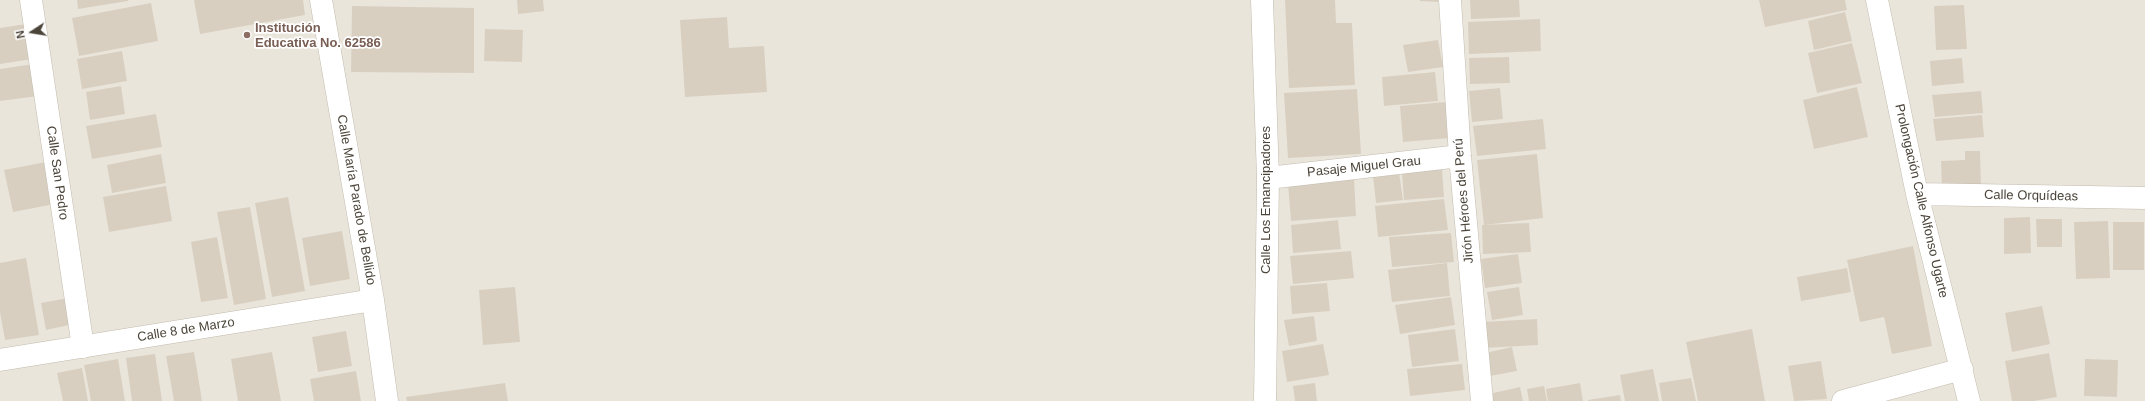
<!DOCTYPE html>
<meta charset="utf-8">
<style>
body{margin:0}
#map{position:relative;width:2145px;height:401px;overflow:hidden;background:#f6f3ec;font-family:Helvetica,sans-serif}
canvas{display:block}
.north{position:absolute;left:12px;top:12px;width:40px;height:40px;-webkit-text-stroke:3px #fff;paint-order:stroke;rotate:258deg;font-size:11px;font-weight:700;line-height:16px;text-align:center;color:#4b4439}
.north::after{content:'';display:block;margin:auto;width:14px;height:18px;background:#4b4439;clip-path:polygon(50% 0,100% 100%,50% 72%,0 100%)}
</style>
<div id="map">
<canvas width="2145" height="401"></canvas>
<div class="north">N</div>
</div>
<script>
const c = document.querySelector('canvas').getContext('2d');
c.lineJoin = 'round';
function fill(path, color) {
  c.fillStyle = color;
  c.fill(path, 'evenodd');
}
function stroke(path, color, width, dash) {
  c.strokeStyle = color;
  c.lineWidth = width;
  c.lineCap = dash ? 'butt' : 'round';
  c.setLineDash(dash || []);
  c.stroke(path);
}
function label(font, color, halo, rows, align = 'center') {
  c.font = font + ' Helvetica,sans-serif';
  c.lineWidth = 3.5;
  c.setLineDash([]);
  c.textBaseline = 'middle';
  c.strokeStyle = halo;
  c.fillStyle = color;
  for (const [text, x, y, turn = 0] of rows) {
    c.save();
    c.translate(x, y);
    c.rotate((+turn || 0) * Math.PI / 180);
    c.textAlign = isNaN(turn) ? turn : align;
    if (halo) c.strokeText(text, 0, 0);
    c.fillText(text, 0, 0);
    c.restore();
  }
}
fill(new Path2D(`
 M0 0H2145V401H0Z`), '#eae5da');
fill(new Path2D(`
 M77 0H128V1L78 9Z
 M194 0H303L305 15 200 34Z
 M517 0H543L544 11 518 14Z
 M1285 0H1335L1336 23H1352L1355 85 1289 88Z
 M1420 0H1438V2L1420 1Z
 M1470 0H1519L1520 17 1471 19Z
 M1759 0H1845L1847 10 1765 27Z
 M151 3 158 41 79 56 72 18Z
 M1964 5 1967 49 1936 50 1934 6Z
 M352 6 474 8V73L351 72Z
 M1845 12 1852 41 1814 50 1808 21Z
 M727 17 729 48 764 46 767 92 685 97 680 20Z
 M1540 19 1541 51 1469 54 1468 22Z
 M26 24 32 59 0 64V28Z
 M485 29 523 30 522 62 484 61Z
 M1438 40 1443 67 1408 72 1403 45Z
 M1852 43 1862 83 1817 93 1808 53Z
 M122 51 127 81 82 89 77 59Z
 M1509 57 1510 83 1470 84 1469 58Z
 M1962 58 1964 83 1932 86 1930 61Z
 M34 64 38 96 0 101V69Z
 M1435 72 1438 101 1384 106 1382 77Z
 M121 86 125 114 90 120 86 92Z
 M1857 87 1868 137 1814 149 1803 100Z
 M1500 88 1503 119 1472 122 1469 91Z
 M1357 89 1361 154 1288 158 1284 93Z
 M1981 91 1983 113 1935 117 1932 95Z
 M1446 102 1450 138 1403 142 1400 106Z
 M156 114 162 147 92 159 86 126Z
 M1982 115 1984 137 1936 141 1933 119Z
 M1543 119 1546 149 1477 156 1473 126Z
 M1965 151H1980L1981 186 1942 188 1941 161 1965 160Z
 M161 154 166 183 112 193 107 165Z
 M1537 154 1543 218 1484 225 1477 160Z
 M46 162 55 204 13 212 4 170Z
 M1442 169 1444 197 1404 200 1402 173Z
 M1399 173 1403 200 1376 203 1373 176Z
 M1354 179 1356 216 1291 221 1288 184Z
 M166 186 172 221 109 232 103 197Z
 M288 197 305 291 272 297 255 203Z
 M1444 199 1448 230 1378 237 1375 206Z
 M250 207 266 299 234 305 217 212Z
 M2030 217 2031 253 2004 254V218Z
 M2036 219H2062V247H2037Z
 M1338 220 1341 249 1293 253 1291 225Z
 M2108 221 2110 278 2076 279 2074 222Z
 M2113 222H2144V270H2113Z
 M1529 223 1531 252 1483 254 1482 225Z
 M342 231 350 279 310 286 302 238Z
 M1451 233 1454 262 1392 267 1389 237Z
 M217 237 228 298 201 302 191 242Z
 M1913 246 1932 346 1892 354 1884 317 1860 322 1847 260Z
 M1351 251 1354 278 1293 284 1290 256Z
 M1518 254 1522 283 1485 288 1481 259Z
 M26 258 39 335 5 340 0 312V263Z
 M1447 263 1450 296 1392 302 1388 270Z
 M1847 268 1851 292 1801 301 1797 277Z
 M1327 283 1330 311 1292 314 1290 286Z
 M515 287 520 342 483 345 479 290Z
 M1519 287 1523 315 1492 320 1487 292Z
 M1451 297 1455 325 1400 334 1395 305Z
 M68 298 74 324 46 330 41 303Z
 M2042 306 2050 344 2012 352 2005 313Z
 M1314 316 1317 341 1289 346 1284 320Z
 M1537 319 1538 345 1484 348 1483 322Z
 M1455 329 1459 361 1412 367 1408 335Z
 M1752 329 1765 401H1698L1686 342Z
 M346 331 352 366 318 372 312 337Z
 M1323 344 1329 375 1287 382 1282 351Z
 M1512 347 1517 371 1490 376 1485 353Z
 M194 352 202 401H174L166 356Z
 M272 352 281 401H238L231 359Z
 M2049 353 2057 397 2034 401H2012L2005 361Z
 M155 354 162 401H132L126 358Z
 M118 359 125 401H91L84 365Z
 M2085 359 2118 360 2117 397 2084 396Z
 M1821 361 1827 399 1794 401 1788 366Z
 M1462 364 1465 390 1410 396 1407 369Z
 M82 368 88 401H63L57 373Z
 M1653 369 1659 401H1625L1620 375Z
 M356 371 361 401H314L310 379Z
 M1691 378 1696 401H1662L1659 383Z
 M505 383 508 401H407L406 397Z
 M1315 383 1317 401H1295L1293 386Z
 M1580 383 1583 401H1548L1546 389Z
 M1544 386 1547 401H1529L1527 389Z
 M1520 387 1523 401H1490L1489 394Z
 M1620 395 1621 401H1588V400Z`), '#d8cfc1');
const minor = new Path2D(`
 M31 0 83 347
 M321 0 373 300 387 401
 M1262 0 1268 178 1265 401
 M1450 0 1460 156 1482 401
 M1877 0 1917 194 1969 401
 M1268 178 1460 156
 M1917 194 2145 198
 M0 360 373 300
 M1843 401 1962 369`);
stroke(minor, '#c2bbae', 23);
stroke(minor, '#fff', 22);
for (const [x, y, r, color] of [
 [247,35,4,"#8d6e63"]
]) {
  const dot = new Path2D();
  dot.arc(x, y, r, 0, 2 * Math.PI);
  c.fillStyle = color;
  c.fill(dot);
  stroke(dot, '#fff', 1.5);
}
label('bold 13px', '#785e54', '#fff', [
 ["Institución",255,28],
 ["Educativa No. 62586",255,43]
], 'left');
label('13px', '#4b4439', '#fff', [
 ["Pasaje Miguel Grau",1364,167,-6],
 ["Calle San Pedro",57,173,82],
 ["Calle Orquídeas",2031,196,1],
 ["Calle María Parado de Bellido",356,200,80],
 ["Calle Los Emancipadores",1266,200,-90],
 ["Jirón Héroes del Perú",1464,201,-95],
 ["Prolongación Calle Alfonso Ugarte",1921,201,77],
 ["Calle 8 de Marzo",186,330,-9]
]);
</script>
